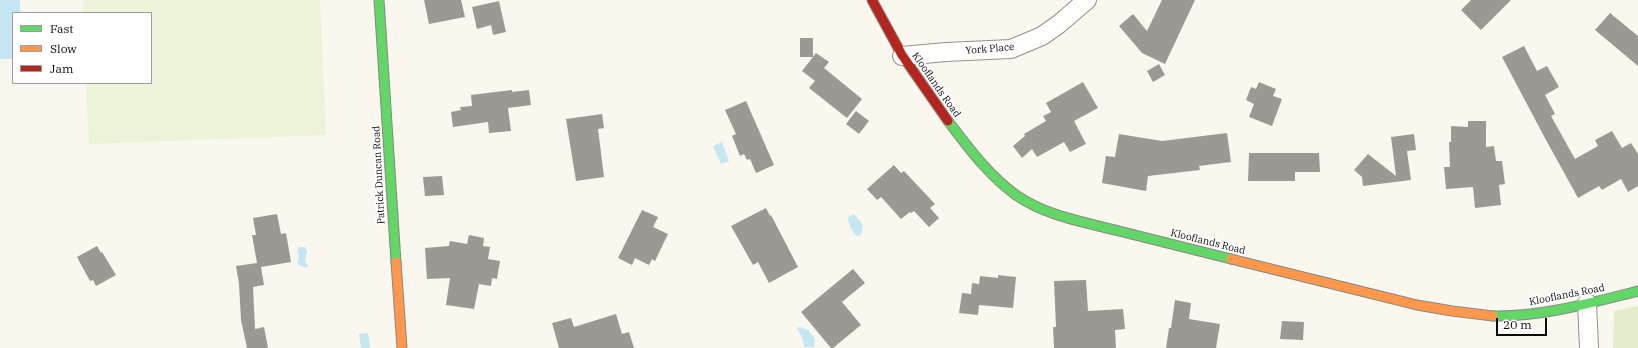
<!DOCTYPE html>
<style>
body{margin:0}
#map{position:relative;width:1638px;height:348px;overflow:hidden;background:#faf7ee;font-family:"IBM Plex Serif",serif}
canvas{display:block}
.legend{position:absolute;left:12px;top:12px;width:140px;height:72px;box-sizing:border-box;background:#fff;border:1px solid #9d9d9d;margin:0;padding:5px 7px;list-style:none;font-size:12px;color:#0b0b0b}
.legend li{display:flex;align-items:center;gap:8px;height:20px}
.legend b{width:20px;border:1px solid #9d9d9d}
.scale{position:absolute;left:1496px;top:318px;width:51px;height:18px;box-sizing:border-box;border:2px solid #0b0b0b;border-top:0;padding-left:5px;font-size:12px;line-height:14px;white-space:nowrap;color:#0b0b0b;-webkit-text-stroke:3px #fff;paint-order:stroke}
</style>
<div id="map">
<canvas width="1638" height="348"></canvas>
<ul class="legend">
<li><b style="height:5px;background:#63d668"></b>Fast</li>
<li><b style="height:5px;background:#ff974d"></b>Slow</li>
<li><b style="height:5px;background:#b3261e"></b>Jam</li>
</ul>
<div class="scale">20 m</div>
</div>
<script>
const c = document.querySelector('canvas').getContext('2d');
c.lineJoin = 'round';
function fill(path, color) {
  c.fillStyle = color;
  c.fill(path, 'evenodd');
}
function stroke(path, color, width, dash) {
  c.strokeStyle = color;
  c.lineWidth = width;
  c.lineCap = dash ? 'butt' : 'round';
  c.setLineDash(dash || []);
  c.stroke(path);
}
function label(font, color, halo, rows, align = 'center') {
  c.font = font + ' "IBM Plex Serif",serif';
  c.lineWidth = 4;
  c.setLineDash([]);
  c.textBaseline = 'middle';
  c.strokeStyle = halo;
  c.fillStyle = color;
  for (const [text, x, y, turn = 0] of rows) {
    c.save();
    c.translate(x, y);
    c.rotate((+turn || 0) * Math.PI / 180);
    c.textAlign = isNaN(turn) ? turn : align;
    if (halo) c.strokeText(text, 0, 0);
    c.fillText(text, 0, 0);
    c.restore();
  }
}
fill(new Path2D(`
 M1638 306V348H1613L1614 311Z`), '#e4eece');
fill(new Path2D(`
 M83 0H320L326 135 89 144 86 83H151V13H83Z`), '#edf3d8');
fill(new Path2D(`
 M0 0H20V13H13V59H0Z
 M722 142 729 161 721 164 713 146Z
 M854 214 863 225 861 235 857 236C852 233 848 223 848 217Z
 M299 247H305L307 251 305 261 308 266 306 268 297 264 299 256 297 250Z
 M800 327 808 330 815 339 814 347H804L803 340 797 328Z
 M368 333 370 348H361L359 334Z`), '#c6e6f3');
fill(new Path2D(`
 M424 0H461L465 17 429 24Z
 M1162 0H1195L1165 64 1142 53 1119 26 1133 14 1147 31Z
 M1471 0H1511L1481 30 1461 10Z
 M499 1 506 32 493 35 491 25 477 29 472 7Z
 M1610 13 1638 36V66L1595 30Z
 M800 38H813V57L816 53 829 62 824 68 862 99 847 118 809 88 815 81 802 71 813 57H800Z
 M1524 46 1537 71 1547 66 1559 87 1545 95 1555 114 1551 116 1575 159 1598 146 1595 140 1612 131 1622 148 1631 143 1638 154V186L1628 192 1621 179 1602 190 1599 186 1578 198 1546 140 1502 57Z
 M1159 64 1165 75 1153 82 1147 71Z
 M1083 82 1098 108 1074 121 1086 144 1070 152 1064 142 1037 157 1032 149 1022 158 1013 146 1025 136 1024 134 1046 121 1043 116 1051 112 1046 103Z
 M1259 82 1276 89 1273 96 1282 99 1272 126 1249 117 1254 104 1246 100 1251 87 1256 89Z
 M512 90V92L529 90 531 105 508 108 511 131 489 133 488 122 453 127 451 112 461 110 460 107 472 106 471 95Z
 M746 101 774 165 756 173 750 159 747 160 744 154 740 156 732 136 736 134 725 110Z
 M856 111 869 121 859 134 846 124Z
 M602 114 604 128 598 129 604 177 576 181 566 119Z
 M1468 121H1486V147L1494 146 1496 161H1502L1505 184 1499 185 1501 205 1475 208 1473 187 1446 189 1444 167H1450L1449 142H1451V126L1468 127Z
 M1227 133 1231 162 1199 166 1200 170 1148 176 1146 191 1102 183 1106 156 1115 157 1119 134 1162 141Z
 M1414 134 1416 150 1407 151 1411 180 1363 186 1362 177 1354 170 1368 154 1396 176 1391 137Z
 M1249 153H1319L1320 172H1295V181H1248Z
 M894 165 901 173 904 171 935 204 930 208 939 218 929 227 914 211 911 213 910 212 901 219 881 197 877 200 867 189Z
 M442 176 444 195 425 196 423 177Z
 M766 208 770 216 771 215 798 267 769 283 758 262 753 265 731 226Z
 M642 210 658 217 653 227 668 234 655 261 652 259 649 265 635 258 632 265 618 258Z
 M277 214 281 234 286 233 291 262 261 267 264 285 253 287 255 329 264 327 268 348H247L241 320 239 284 236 266 257 263 252 235H256L253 218Z
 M469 235 484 238 483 246 490 247 488 259 500 261 497 279 492 278 491 286 479 284 474 309 446 305 450 278 427 279 425 248 449 246 450 241 467 244Z
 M97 246 101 253 102 252 116 275 96 286 93 280 90 281 77 257Z
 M853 269 865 283 842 302 861 325 833 348H831L801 312Z
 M998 275 1016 277 1013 308 979 305 978 315 959 313 962 293 971 294 972 283 979 284 980 276 998 278Z
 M1086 280 1088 311 1123 309 1125 329 1115 330 1116 348H1054L1053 327H1056L1054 281Z
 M1175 300 1191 303 1189 319 1220 324 1216 348H1166L1169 328H1171Z
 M616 314 622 334 629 332 634 348H559L552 323 571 318 574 327Z
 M1282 321 1304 322 1303 340 1280 339Z`), '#9c9994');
const street = new Path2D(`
 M902 56 946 52 1011 49 1042 36 1059 24 1087 0
 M1587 303 1589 348`);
const fast = new Path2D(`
 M379 0 396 262
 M948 121C968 147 989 176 1016 195 1046 216 1084 222 1119 231 1156 240 1194 250 1231 259
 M1493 316C1542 317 1590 303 1638 291`);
const slow = new Path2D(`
 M1231 259 1417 305 1452 311 1493 316
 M396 262 402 348`);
const jam = new Path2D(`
 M872 0 902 55 948 121`);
stroke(street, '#93918d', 20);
stroke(fast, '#898884', 11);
stroke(slow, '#898884', 11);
stroke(jam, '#898884', 11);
stroke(street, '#fefefc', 18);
stroke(fast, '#63d668', 9);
stroke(slow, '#ff974d', 9);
stroke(jam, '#b3261e', 9);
label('10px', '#0b0b0b', '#fff', [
 ["York Place",990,49,-5],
 ["Klooflands Road",936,85,55],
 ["Patrick Duncan Road",379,175,-93],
 ["Klooflands Road",1208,242,14],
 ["Klooflands Road",1567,295,-11]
]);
</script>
